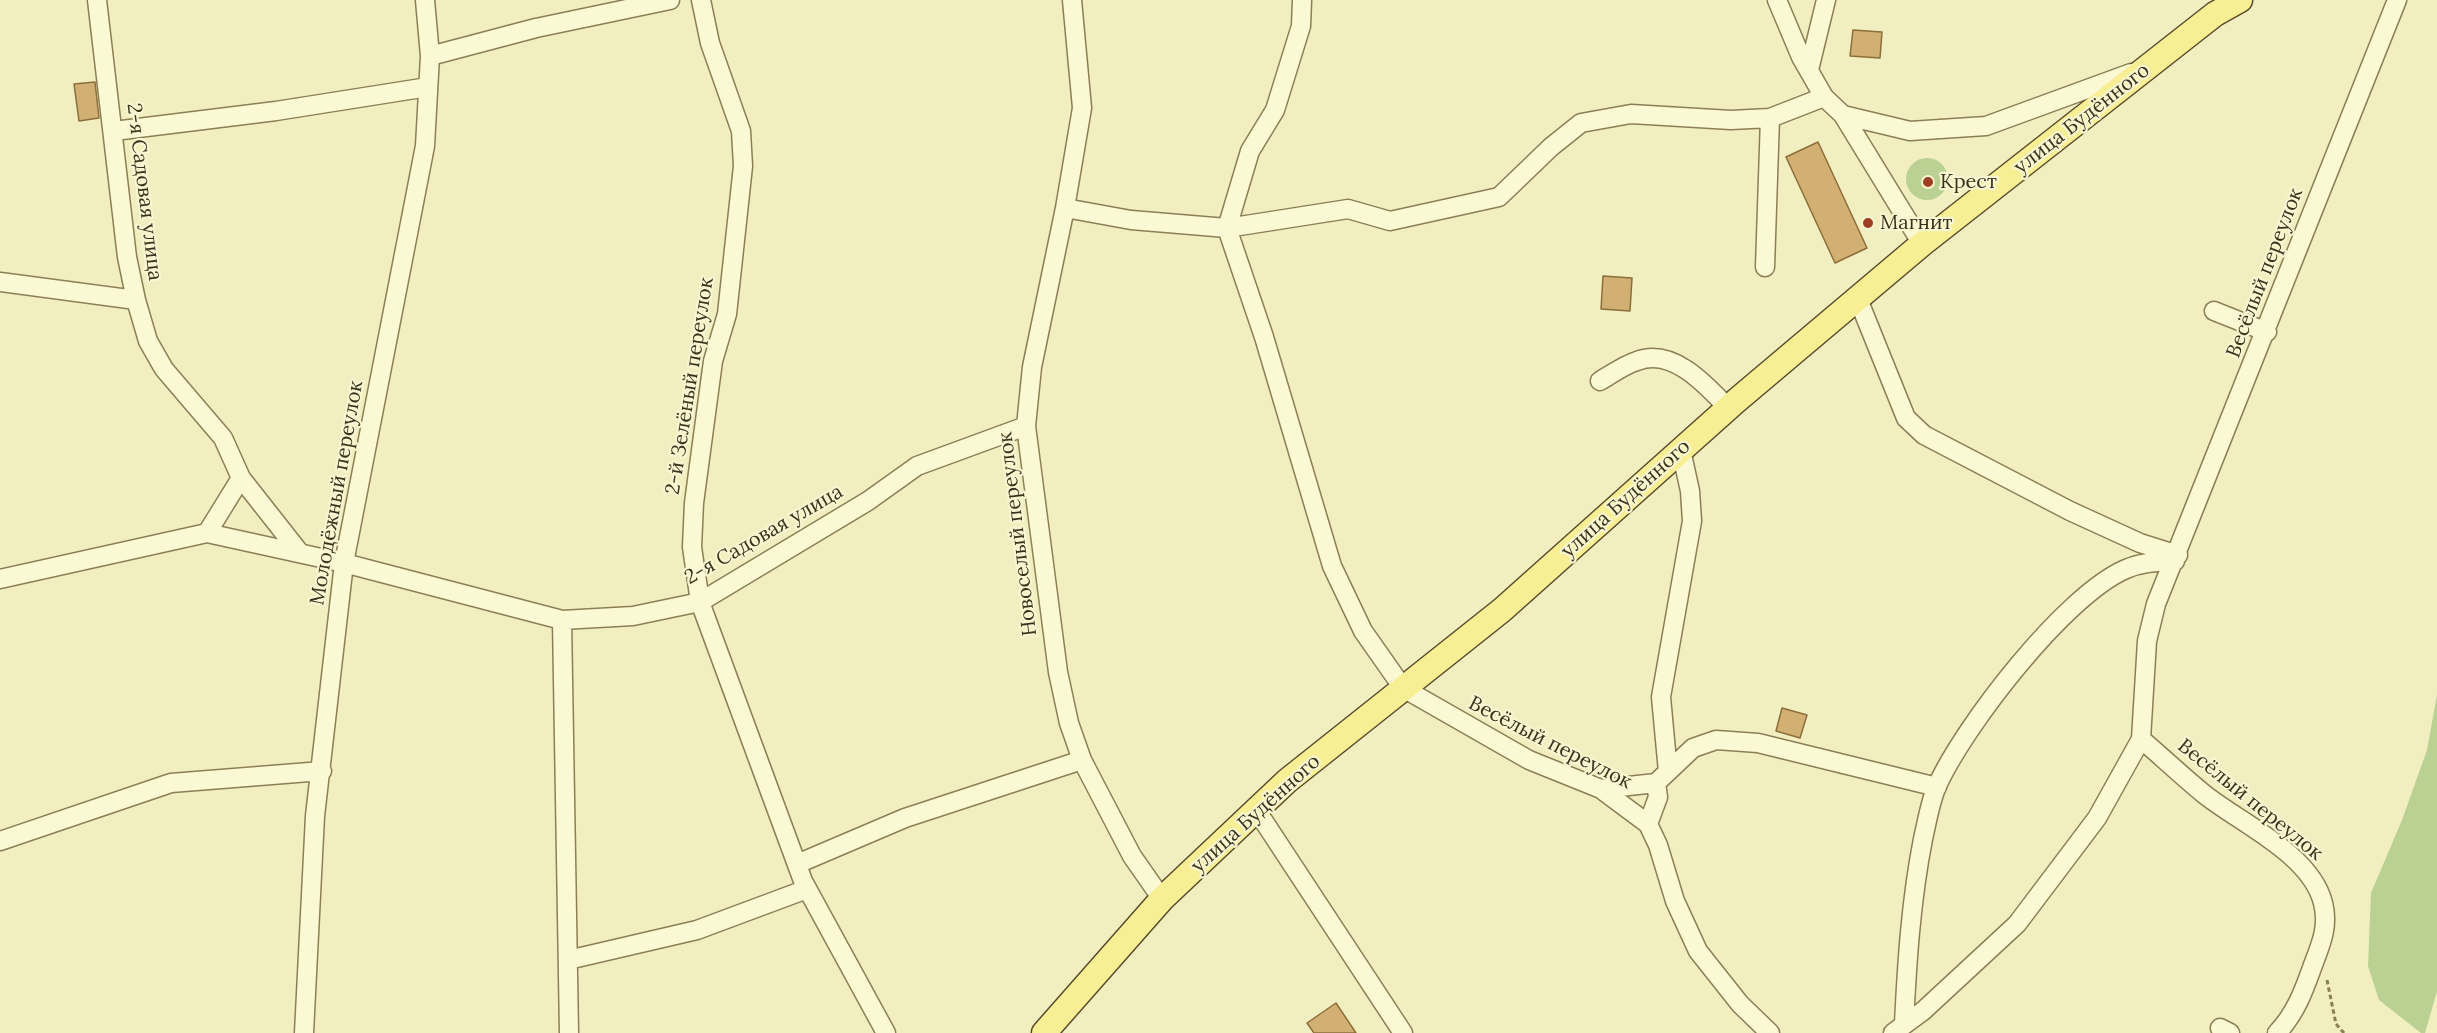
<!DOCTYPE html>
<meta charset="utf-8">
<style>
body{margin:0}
canvas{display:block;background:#f1eec0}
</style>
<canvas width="2437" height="1033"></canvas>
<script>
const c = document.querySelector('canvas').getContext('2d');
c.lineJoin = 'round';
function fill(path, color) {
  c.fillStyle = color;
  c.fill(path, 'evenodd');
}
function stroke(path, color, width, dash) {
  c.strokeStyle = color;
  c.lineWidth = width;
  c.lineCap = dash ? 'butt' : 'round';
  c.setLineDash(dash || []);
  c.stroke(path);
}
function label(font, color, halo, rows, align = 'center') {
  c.font = font + ' Lora,serif';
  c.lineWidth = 4.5;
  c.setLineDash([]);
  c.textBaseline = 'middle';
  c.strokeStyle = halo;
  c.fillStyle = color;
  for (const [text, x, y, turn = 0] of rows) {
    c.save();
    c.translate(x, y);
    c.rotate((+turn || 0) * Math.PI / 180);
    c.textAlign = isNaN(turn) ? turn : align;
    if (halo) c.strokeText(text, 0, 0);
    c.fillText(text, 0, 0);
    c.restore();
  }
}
fill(new Path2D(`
 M1906 179a21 21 0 1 1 42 0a21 21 0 1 1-42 0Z
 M2437 695V991L2425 1033H2421L2379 1000 2368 966 2371 893 2402 820 2427 750Z`), '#bbd093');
const building = new Path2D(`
 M1853 30 1882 32 1880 58 1850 56Z
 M95 82 99 118 79 121 74 84Z
 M1818 142 1867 248 1835 263 1786 157Z
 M1603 276 1632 278 1630 311 1601 309Z
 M1782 708 1807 715 1800 738 1776 731Z
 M1336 1003 1356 1033H1314L1307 1023Z`);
fill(building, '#d2b073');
stroke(building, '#8d6e3a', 1.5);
const minor = new Path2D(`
 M97 0 127 257 136 300 148 341 164 369 223 438 241 478 300 553
 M701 0 710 43 741 131 743 166 727 314 713 361 694 503 692 547 700 602 803 881 886 1033
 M1072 0 1082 108 1065 208 1032 367 1026 426 1058 672 1069 723 1082 760 1132 856 1162 899
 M1302 0 1301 26 1275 110 1250 151 1227 228 1264 337 1332 566 1363 631 1403 688 1529 760 1601 789 1648 824 1658 845 1675 901 1698 951 1740 1004 1770 1033
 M1777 0 1801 57 1824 97 1843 115 1922 244
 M430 56 536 28 670 0
 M1809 70 1826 0
 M1843 115 1910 131 1986 126 2131 73
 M114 131 276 111 428 87
 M1065 208 1131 220 1227 228 1348 209 1390 221 1499 197 1551 147 1581 123 1631 114 1731 120 1770 118 1824 97
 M1765 267 1770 118
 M0 282 136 300
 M1858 299 1906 418 1924 435 2070 511 2140 543 2178 555
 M2214 311 2267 332
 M1600 381C1612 374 1624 365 1637 361 1673 347 1707 386 1728 408
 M207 533 241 478
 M0 579 207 533 344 563 562 620 633 616 700 602 868 501 917 466 1026 426
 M562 620 569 1033
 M2141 739C2162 757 2182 776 2204 794 2240 823 2311 854 2323 903 2329 926 2321 944 2313 965 2304 990 2296 1013 2277 1033
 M1668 772 1661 697 1692 521 1690 491 1681 450
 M1601 789 1656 783 1693 748 1716 740 1758 743 1937 787
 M1257 811 1403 1033
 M1648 824 1658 797 1656 783
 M0 841 171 783 322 771
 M797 864 905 818 1082 760
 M568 960 697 930 807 889
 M1904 1024C1907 962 1911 900 1923 839 1927 822 1930 802 1937 786 1964 726 2065 595 2126 569 2142 562 2158 562 2175 561
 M2220 1028 2230 1033
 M304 1033 315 816 344 563 425 146 430 56 425 0
 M1893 1033 1923 1011 2017 924 2097 818 2141 739 2147 641 2156 604 2397 0`);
const major = new Path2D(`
 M1044 1033 1162 899 1287 781 1502 610 1736 401 1922 244 2215 14 2240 0`);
stroke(minor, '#8c7f56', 21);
stroke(major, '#594b2b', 27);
stroke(new Path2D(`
 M2327 980 2336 1024 2344 1033`), '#8c7f56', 3, [4.5, 3]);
stroke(minor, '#fbf8d4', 18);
stroke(major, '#f8ef94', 24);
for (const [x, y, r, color] of [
 [1928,182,6,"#9f3e22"],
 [1868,223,6,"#9f3e22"]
]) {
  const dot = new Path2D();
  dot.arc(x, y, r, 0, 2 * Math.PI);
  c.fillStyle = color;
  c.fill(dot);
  stroke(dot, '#f8f6d0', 2);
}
label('20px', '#3a311c', '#f8f6d0', [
 ["улица Будённого",2082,119,-38],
 ["2-я Садовая улица",144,192,83],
 ["Весёлый переулок",2265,273,-69],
 ["2-й Зелёный переулок",690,386,-81],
 ["Молодёжный переулок",337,493,-80],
 ["улица Будённого",1626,499,-42],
 ["Новоселый переулок",1018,534,-97],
 ["2-я Садовая улица",764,535,-30],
 ["Весёлый переулок",1550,743,27],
 ["Весёлый переулок",2250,800,39],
 ["улица Будённого",1256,814,-42]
]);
label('20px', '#3a311c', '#f8f6d0', [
 ["Крест",1940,182],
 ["Магнит",1880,223]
], 'left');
</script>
